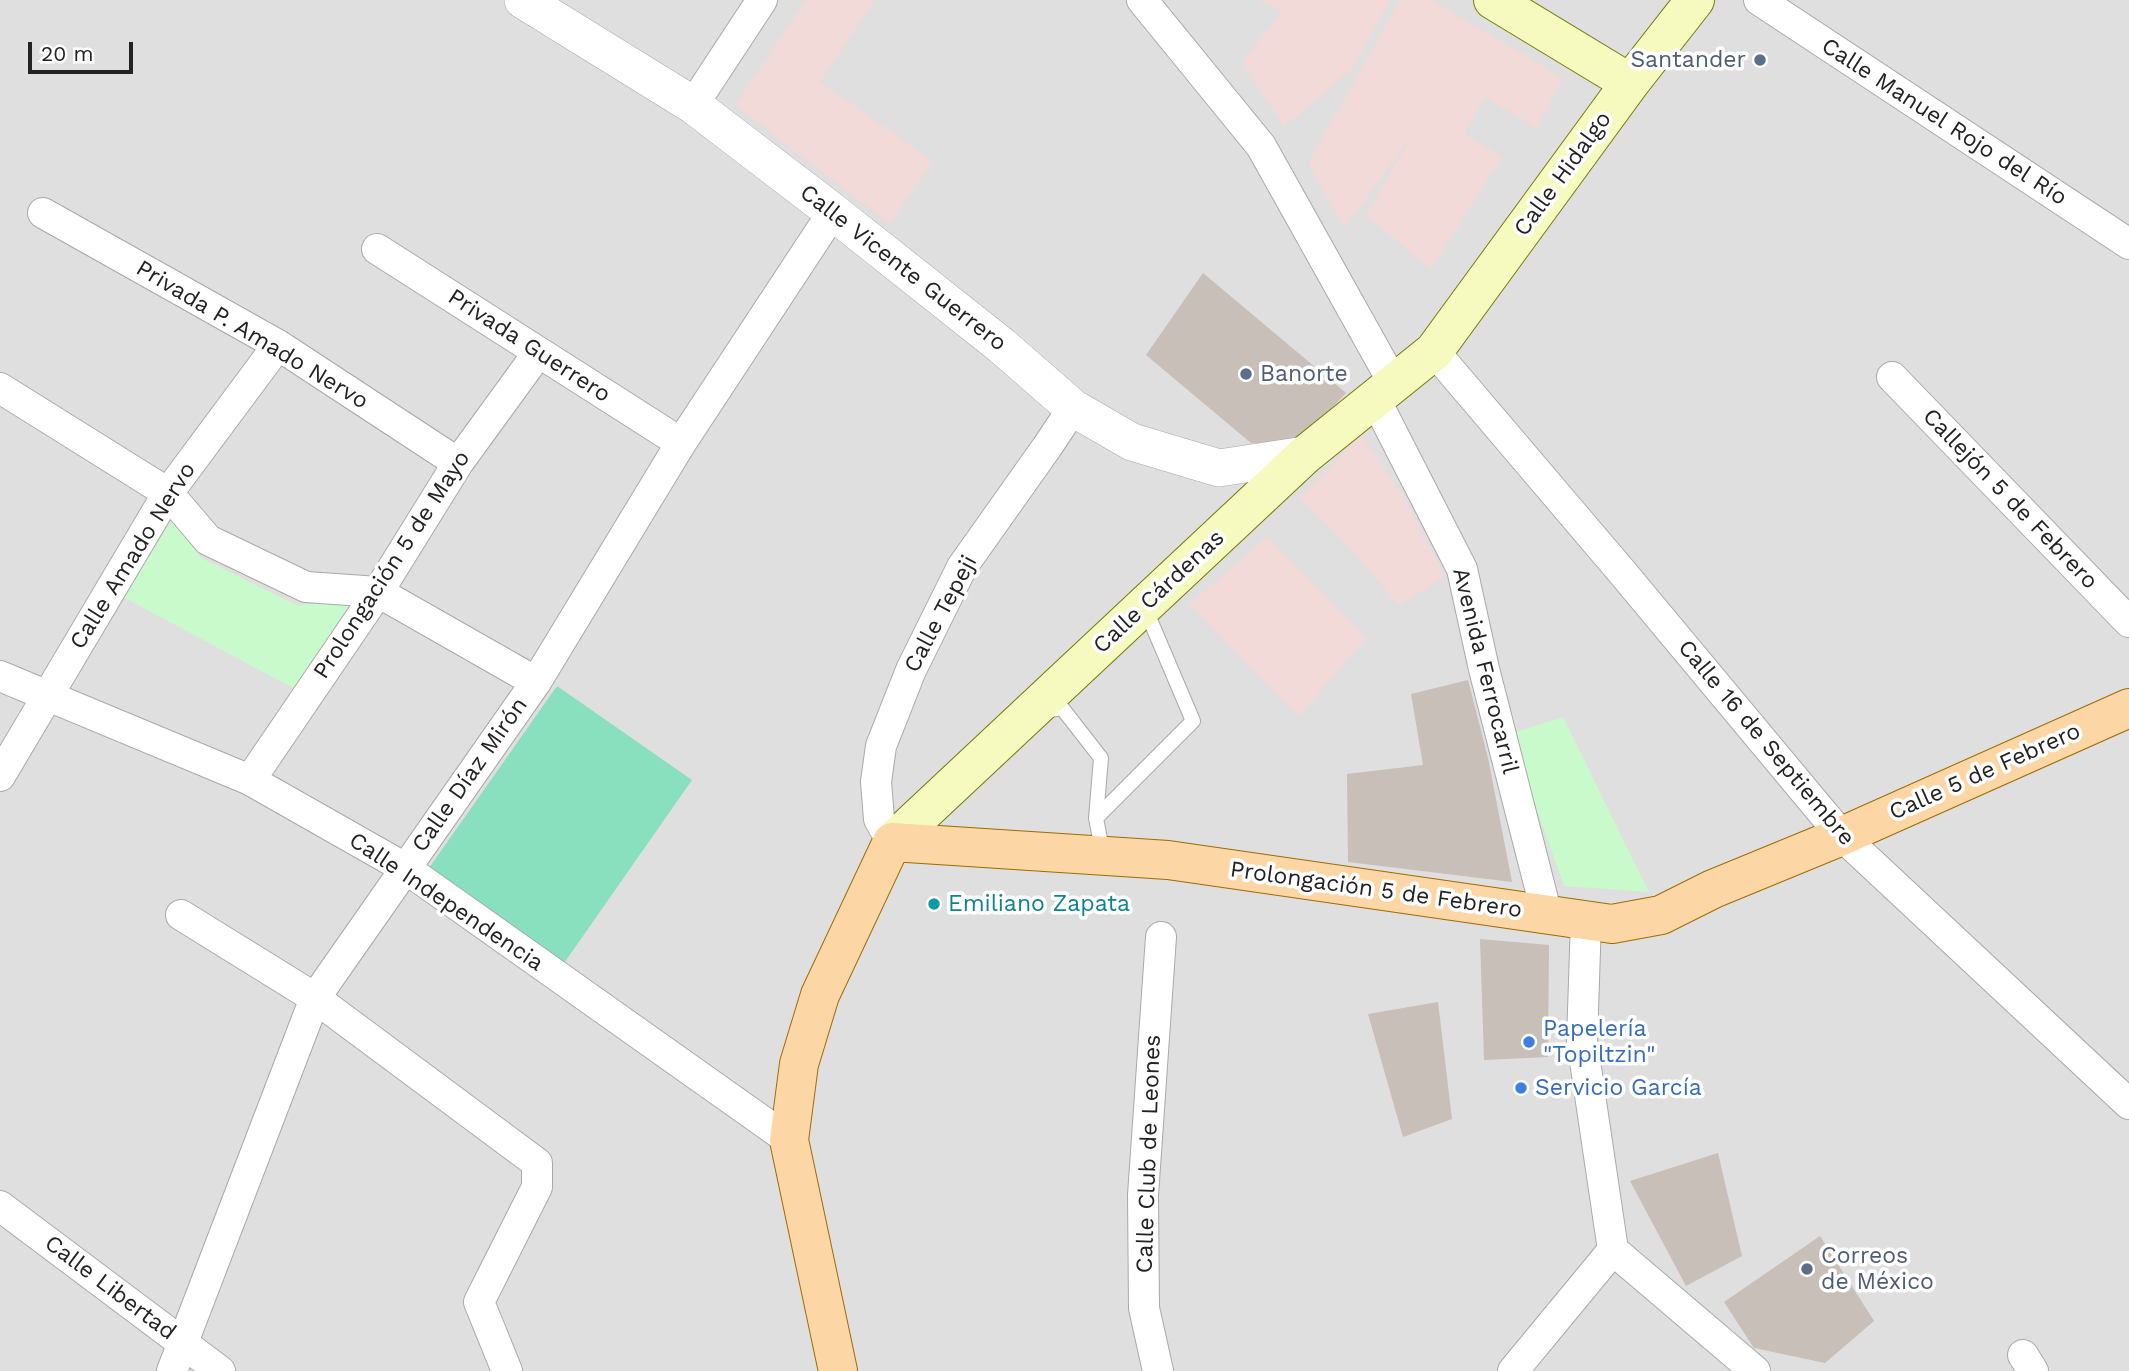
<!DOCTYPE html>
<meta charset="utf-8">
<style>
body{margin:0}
#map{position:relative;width:2129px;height:1371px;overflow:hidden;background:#f2efe9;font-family:"Work Sans",sans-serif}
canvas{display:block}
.scale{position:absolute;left:28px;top:42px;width:105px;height:32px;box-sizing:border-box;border:4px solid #222;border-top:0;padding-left:9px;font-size:21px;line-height:24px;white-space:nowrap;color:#222;-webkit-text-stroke:5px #fff;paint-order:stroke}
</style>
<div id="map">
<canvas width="2129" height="1371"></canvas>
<div class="scale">20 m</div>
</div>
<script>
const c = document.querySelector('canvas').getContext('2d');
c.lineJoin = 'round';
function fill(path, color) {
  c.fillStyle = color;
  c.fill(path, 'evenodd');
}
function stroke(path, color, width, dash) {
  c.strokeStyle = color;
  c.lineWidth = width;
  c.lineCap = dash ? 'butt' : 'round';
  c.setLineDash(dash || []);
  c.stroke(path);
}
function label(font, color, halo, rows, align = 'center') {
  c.font = font + ' "Work Sans",sans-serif';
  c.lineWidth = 7;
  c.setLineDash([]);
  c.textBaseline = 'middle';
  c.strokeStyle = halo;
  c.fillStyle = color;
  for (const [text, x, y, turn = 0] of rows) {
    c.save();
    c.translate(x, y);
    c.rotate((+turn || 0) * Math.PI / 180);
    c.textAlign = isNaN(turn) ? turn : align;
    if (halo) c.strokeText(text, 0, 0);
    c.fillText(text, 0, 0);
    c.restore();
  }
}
fill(new Path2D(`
 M0 0H2129V1371H0Z`), '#e0dfdf');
fill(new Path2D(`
 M806 0H875L820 82 933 161 890 224 735 105Z
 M1260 0H1390L1352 69 1284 127 1242 62 1282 12Z
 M1400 0H1431L1563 78 1536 128 1485 97 1465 134 1502 157 1431 269 1366 215 1416 130 1345 228 1308 164Z
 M1361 435 1403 496 1445 577 1399 605 1343 540 1299 498Z
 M1267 537 1366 638 1299 716 1189 604Z`), '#f2dad9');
fill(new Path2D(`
 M172 520 201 558 296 605 351 602 295 689 123 597Z
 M1563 717 1649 892 1564 886 1510 734Z`), '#c8facc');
fill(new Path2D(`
 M557 686 692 780 562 966 429 868Z`), '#88e0be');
fill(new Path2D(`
 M1203 273 1346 393 1300 442 1251 443 1146 355Z
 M1468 680 1488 758 1512 882 1348 862 1347 774 1423 765 1411 694Z
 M1480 939 1549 945 1548 1057 1484 1060Z
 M1438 1002 1452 1119 1403 1137 1368 1014Z
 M1718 1153 1742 1256 1686 1286 1630 1181Z
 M1820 1236 1874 1321 1825 1363 1754 1348 1724 1302Z`), '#c7bfb8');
const service = new Path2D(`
 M1044 711 1062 708 1101 758 1096 818 1103 855
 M1096 818 1193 721 1145 608`);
const minor = new Path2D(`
 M1142 0 1261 146 1394 384
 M1759 0 2129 244
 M693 105 762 0
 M43 213 278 345 458 463
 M377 249 681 443
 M1434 351 1622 572 1842 836 2129 1104
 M1892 377 2129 622
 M0 388 168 493 208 540 306 587 378 592 536 682
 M1375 399 1462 569 1484 669 1547 915
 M0 676 250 780 405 868 789 1140
 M0 776 168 493 278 345
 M250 780 378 592 458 463 538 353
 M892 842 879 819 876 782 881 746 911 670 962 567 1047 447 1073 408
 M181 915 315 998 537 1163V1187L479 1302 507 1371
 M1586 920 1582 1041 1613 1250 1755 1371
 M0 1206 220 1371
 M2023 1355 2033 1371
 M172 1371 315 998 536 682 681 443 833 212
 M1158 1371 1144 1308 1143 1195 1161 937
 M1513 1371 1613 1250`);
const tertiary = new Path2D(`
 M523 0 693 105 833 212 1002 346 1073 408 1132 442 1219 468 1305 455`);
const secondary = new Path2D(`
 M1493 0 1630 83
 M892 842 1305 455 1434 351 1630 83 1695 0`);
const primary = new Path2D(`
 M838 1371 789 1140 799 1064 820 995 892 842 1168 860 1612 924 1661 915 1713 889 1842 836 2129 708`);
stroke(service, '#a9a9a9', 16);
stroke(minor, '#a9a9a9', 32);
stroke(tertiary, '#a9a9a9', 38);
stroke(secondary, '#707d05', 40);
stroke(primary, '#a06b00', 40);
stroke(service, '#fff', 14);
stroke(minor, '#fff', 30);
stroke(tertiary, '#fff', 37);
stroke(secondary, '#f7fabf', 38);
stroke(primary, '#fcd6a4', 38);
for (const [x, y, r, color] of [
 [1760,60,7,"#5c6f8a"],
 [1246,374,7,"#5c6f8a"],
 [934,904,7,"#0f9aa8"],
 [1529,1042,7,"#3f7fe0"],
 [1521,1088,7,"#3f7fe0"],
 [1807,1269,7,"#5c6f8a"]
]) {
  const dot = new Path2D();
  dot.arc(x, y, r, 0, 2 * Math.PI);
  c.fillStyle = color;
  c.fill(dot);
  stroke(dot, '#fff', 2.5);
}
label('23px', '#4e5e75', '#fff', [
 ["Santander",1746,60,"right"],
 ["Banorte",1260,374],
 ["Correos",1821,1256],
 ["de México",1821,1282]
], 'left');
label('23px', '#222', '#fff', [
 ["Calle Manuel Rojo del Río",1944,122,33],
 ["Calle Hidalgo",1563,174,-54],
 ["Calle Vicente Guerrero",903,268,38],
 ["Privada P. Amado Nervo",252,335,31],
 ["Privada Guerrero",529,346,33],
 ["Callejón 5 de Febrero",2010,499,46],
 ["Calle Amado Nervo",133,556,-58],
 ["Prolongación 5 de Mayo",392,565,-57],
 ["Calle Cárdenas",1159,592,-43],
 ["Calle Tepeji",941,614,-62],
 ["Avenida Ferrocarril",1485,671,76],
 ["Calle 16 de Septiembre",1766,743,50],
 ["Calle 5 de Febrero",1985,772,-24],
 ["Calle Díaz Mirón",470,775,-55],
 ["Prolongación 5 de Febrero",1376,890,8],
 ["Calle Independencia",446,902,34],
 ["Calle Club de Leones",1149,1154,-88],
 ["Calle Libertad",110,1288,37]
]);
label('23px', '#0d838f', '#fff', [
 ["Emiliano Zapata",948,904]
], 'left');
label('23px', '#366cbe', '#fff', [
 ["Papelería",1543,1029],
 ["\"Topiltzin\"",1543,1055],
 ["Servicio García",1535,1088]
], 'left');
</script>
